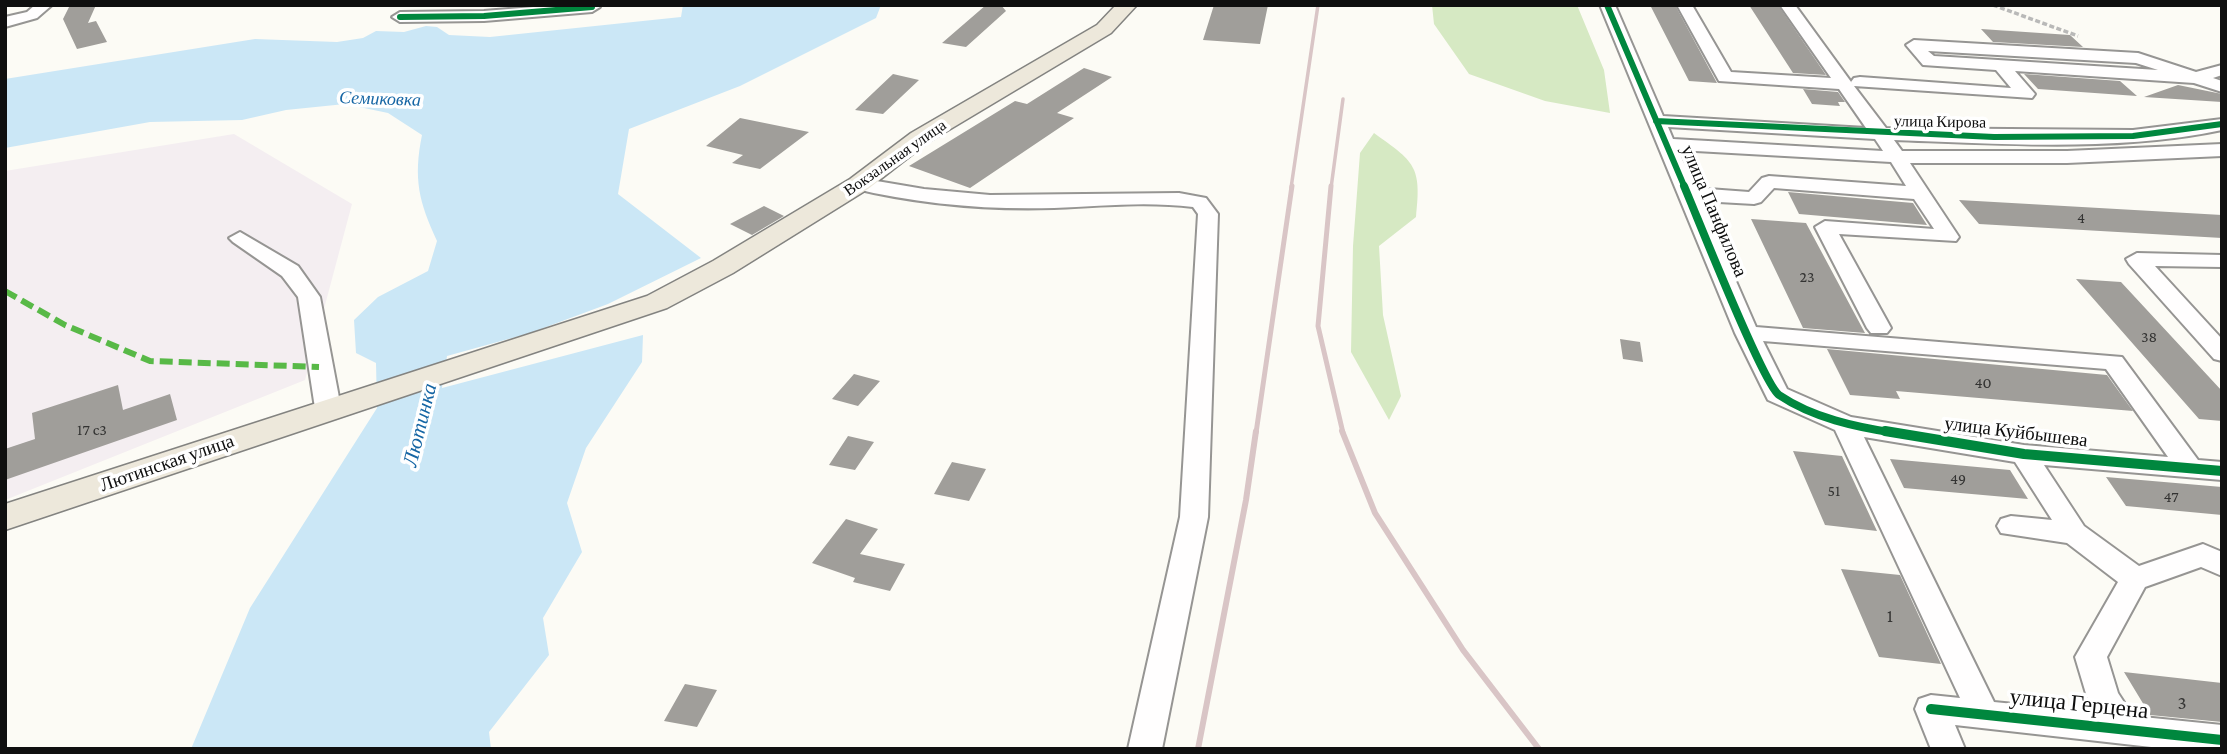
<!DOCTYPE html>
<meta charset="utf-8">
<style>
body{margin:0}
#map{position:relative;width:2227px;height:754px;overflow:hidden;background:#fcfbf5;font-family:"Crimson Pro",serif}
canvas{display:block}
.frame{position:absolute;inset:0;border:7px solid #0f0f0f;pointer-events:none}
</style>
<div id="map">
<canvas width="2227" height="754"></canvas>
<div class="frame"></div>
</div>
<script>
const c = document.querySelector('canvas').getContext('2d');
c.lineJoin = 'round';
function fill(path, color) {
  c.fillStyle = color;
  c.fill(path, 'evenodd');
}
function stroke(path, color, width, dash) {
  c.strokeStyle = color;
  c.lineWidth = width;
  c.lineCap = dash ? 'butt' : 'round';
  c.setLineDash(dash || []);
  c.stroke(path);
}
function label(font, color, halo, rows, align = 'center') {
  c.font = font + ' "Crimson Pro",serif';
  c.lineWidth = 7;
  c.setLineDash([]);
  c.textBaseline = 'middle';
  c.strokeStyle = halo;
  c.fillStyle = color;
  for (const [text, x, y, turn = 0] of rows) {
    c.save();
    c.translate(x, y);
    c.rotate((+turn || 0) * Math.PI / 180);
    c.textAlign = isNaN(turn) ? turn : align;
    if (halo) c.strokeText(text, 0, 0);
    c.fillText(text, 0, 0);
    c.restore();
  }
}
fill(new Path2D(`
 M234 134 352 204 305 380 5 500V171Z`), '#f4eef1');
fill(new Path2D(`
 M1432 5H1577L1604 70 1610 113 1545 101 1469 74 1434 24Z
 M1374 133C1414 162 1422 165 1416 217L1379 246 1383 315 1401 396 1389 420 1351 352 1353 246 1360 153Z`), '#d6e9c3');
fill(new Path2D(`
 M683 5H881L876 18 740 86 629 129 618 194 701 258 608 304 530 333 447 356 442 388 643 335 642 362 586 448 567 503 582 552 543 618 549 655 489 732 491 749H191L250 608 377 408 376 363 356 353 354 320 378 297 428 271 437 241C419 202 413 179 422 135L388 113 345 104 286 110 242 120 150 122 5 148V79L255 39 337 42 363 38 376 31 404 32 426 26 437 27 449 35 490 37 681 17Z`), '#cbe7f6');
fill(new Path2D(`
 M70 5H96L88 23 96 21 107 42 77 49 63 19Z
 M986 5H1001L1006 11 966 47 942 43Z
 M1214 5H1268L1260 44 1203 40Z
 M1650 5H1675L1717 83 1689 81Z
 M1749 5H1778L1826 75 1793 73Z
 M1981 29 2070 35 2083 47 1993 42Z
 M1084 68 1112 77 1057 113 1074 118 970 188 909 166 1015 101 1027 104Z
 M893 74 919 80 883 114 855 110Z
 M2024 74 2120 81 2137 96 2038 89Z
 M2178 85 2222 94V102L2144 97Z
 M1803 89 1838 92 1845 102H1838L1840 106 1812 104Z
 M740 118 809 132 760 169 732 163 743 155 706 146Z
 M1788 192 1913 203 1927 225 1799 214Z
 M1959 200 2222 215V238L1979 224Z
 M764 206 784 216 752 235 730 224Z
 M1751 219 1806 223 1865 333 1803 328Z
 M2076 279 2121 282 2222 391V421L2199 419Z
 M1620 339 1640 342 1643 362 1623 359Z
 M1827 349 2107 375 2133 411 1896 391 1900 399 1850 395Z
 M854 374 880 381 858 406 832 399Z
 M118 385 123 410 170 394 177 420 5 480V449L35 439 32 413Z
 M848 436 874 442 855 470 829 465Z
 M1793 451 1842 456 1877 531 1825 525Z
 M1890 459 2010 470 2028 499 1904 488Z
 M952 462 986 469 969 501 934 494Z
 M2106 477 2222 487V515L2126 506Z
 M846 519 878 529 860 554 905 564 890 591 853 582 855 578 812 563Z
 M1841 569 1900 575 1941 664 1879 657Z
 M2124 672 2222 683V722L2150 715Z
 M685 684 717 690 697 727 664 721Z`), '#a09e9a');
const minor = new Path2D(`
 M35 5H52L37 18 5 27V17L27 12Z
 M558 5 600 7 592 12 484 21 400 22 392 17 400 12 484 11Z
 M1600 5H1615L1663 116 1866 128 1839 89 1719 81 1677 5H1692L1731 72 1831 78 1780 5H1795L1854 86 1851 82 1854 78 1860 77 2011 88 1996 70 1923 65 1906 45 1914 40 2138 53 2196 72 2222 65V75L2213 78 2222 81V92L2194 83 2015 71 2035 94 2032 98 1854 86 1886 128 2133 130 2222 119V130C2118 152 2000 144 1894 140L1902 151H2067L2222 144V156L2067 163H1910L1959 237 1956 241 1839 234 1891 328 1887 333H1871L1867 328 1815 227 1825 221 1934 229 1914 199 1774 188 1761 202 1754 204 1701 201 1756 327 2122 357 2198 460 2222 462V480L2044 465 2084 526 2139 566 2203 544 2222 552V576L2201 567 2145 587 2107 657 2118 693 2133 716 2222 725V749H2169L1955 725 1965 749H1931L1915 709 1919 699 1931 695 1960 698 1835 430 1768 400 1765 394 1735 333ZM1928 51 2136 63 2158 70 1934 56ZM1668 127 1875 139 1883 151 1673 139ZM1678 150 1891 162 1906 186 1769 176 1762 178 1749 192 1695 188ZM1763 341 2106 369 2168 457 2024 445 1851 417 1787 389ZM1864 437 2015 462 2052 520 2011 516 2001 519 1997 526 2001 533 2067 543 2118 582 2075 657 2087 697 2095 712 1994 702Z
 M859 178 924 189 990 195 1179 193 1206 198 1218 214 1208 517 1162 749H1128L1180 517 1198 214 1193 207C1146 201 1100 206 1054 208 987 210 917 204 852 188L849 184Z
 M240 232 298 266 320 297 341 408 337 414H319L315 408 298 297 282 276 233 242 229 238Z
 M2137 253 2222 255V267L2155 266 2222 339V361L2214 359 2129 264 2126 259Z`);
const major = new Path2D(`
 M1116 5H1137L1111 33 927 143 868 189 733 273 667 308 5 530V504L647 296 713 261 850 179 911 133 1097 25Z`);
stroke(minor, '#969593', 4);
stroke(major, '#838380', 3);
stroke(new Path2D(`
 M1993 5 2078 36`), '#b9b9b8', 3.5, [5, 2.5]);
fill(minor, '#fffefe');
fill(major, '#ede8db');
stroke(new Path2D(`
 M1291 188 1318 5
 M1331 188 1343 99`), '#d9c5c6', 3.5);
stroke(new Path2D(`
 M1331 186 1318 326 1343 433
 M1256 433 1292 186`), '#d9c5c6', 5);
stroke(new Path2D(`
 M1342 431 1375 513 1463 650 1539 749
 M1198 749 1246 500 1256 431`), '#d9c5c6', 6);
stroke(new Path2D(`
 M5 291 65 325 150 361 319 367`), '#58b947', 6, [13, 6]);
stroke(new Path2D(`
 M1607 5 1685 188
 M400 17 484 16 592 7
 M1656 121 1994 137 2133 136 2222 124`), '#00873e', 6);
stroke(new Path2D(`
 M1684 186C1697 216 1763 384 1779 395 1813 418 1856 427 1895 433`), '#00873e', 8);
stroke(new Path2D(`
 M1885 431 2024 454 2222 471
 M1931 709 2222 740`), '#00873e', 10);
label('16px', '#0f0f0f', '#fff', [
 ["улица Кирова",1940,122,1],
 ["Вокзальная улица",895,158,-35]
]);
label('16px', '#333332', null, [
 ["4",2081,218],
 ["23",1807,277],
 ["38",2149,337],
 ["40",1983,383],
 ["17 c3",92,430],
 ["49",1958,479],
 ["51",1834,491],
 ["47",2171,497]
]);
label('italic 18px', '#1666a4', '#fff', [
 ["Семиковка",380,99,2]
]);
label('19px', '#0f0f0f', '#fff', [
 ["улица Панфилова",1714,211,67],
 ["улица Куйбышева",2016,432,7],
 ["Лютинская улица",167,463,-19]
]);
label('19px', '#333332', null, [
 ["1",1890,616],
 ["3",2182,703]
]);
label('italic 21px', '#1666a4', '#fff', [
 ["Лютинка",420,425,-76]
]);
label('23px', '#0f0f0f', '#fff', [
 ["улица Герцена",2079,704,6]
]);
</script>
